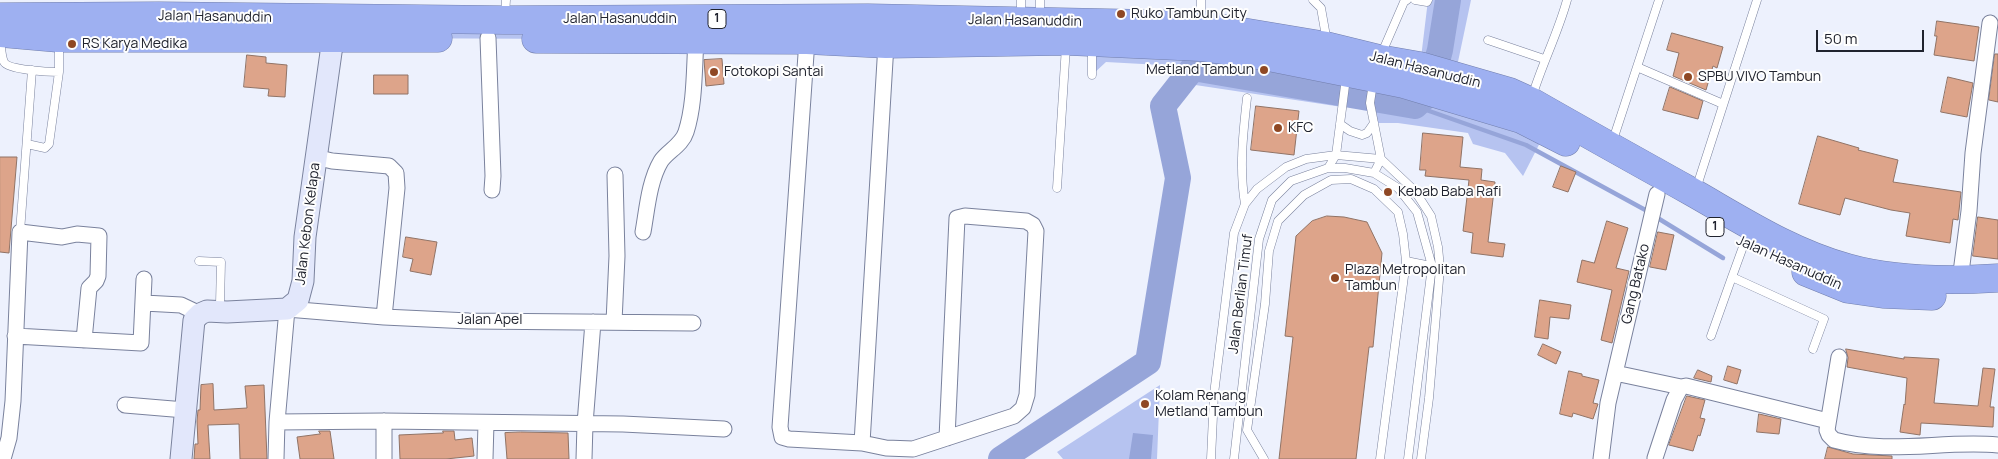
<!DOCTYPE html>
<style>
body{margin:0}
#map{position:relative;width:1998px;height:459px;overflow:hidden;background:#edf1fd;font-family:Manrope,sans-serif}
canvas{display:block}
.scale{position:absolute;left:1816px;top:30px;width:108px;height:22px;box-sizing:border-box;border:2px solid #20232e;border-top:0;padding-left:6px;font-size:15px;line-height:18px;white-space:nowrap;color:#20232e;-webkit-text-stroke:4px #fefefe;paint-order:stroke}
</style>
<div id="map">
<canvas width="1998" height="459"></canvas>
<div class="scale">50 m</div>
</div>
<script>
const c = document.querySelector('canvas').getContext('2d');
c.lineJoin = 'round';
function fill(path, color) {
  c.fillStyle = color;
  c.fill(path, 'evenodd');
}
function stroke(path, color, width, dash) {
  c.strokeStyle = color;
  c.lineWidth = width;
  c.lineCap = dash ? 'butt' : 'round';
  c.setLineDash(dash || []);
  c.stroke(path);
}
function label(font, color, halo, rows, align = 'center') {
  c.font = font + ' Manrope,sans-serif';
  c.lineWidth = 4;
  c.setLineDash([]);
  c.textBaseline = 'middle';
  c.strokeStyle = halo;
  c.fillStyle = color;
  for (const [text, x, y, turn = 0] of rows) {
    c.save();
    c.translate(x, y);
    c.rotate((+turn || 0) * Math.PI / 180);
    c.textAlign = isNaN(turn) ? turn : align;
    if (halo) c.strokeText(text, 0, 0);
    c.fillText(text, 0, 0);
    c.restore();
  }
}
fill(new Path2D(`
 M1428 0H1471L1455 76 1420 66Z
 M347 18 505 20 868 18 1201 25 1327 46 1354 53 1345 81 1342 107 1182 83 1179 66 1106 62 1092 75V42L886 44 807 40 353 38 344 37 338 32 339 25Z
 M1375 78 1546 131 1523 176 1505 153 1473 144 1468 133 1398 123H1374L1370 103Z
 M1160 385 1157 459H1063L1057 452Z`), '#b6c3f0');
fill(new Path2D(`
 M1133 433 1153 435 1151 459H1129Z`), '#96a5d9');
stroke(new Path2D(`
 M1415 106 1526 145 1649 212
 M1656 217 1723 258`), '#96a5d9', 4.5);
stroke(new Path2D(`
 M1001 459 1148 362 1178 178 1163 106 1193 68 1415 106 1428 94 1440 50 1448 0`), '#96a5d9', 26);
const building = new Path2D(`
 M1937 21 1979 27 1974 61 1934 55 1937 36H1935Z
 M1672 33 1723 47 1717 68 1713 66 1706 90 1673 76 1679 53 1667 50Z
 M1995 54H1998V102L1989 100Z
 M247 55 266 57V63L287 65 285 97 268 96 269 89 244 87Z
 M722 59 724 84 706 86 704 60Z
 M374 75H408V94H374Z
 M1948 77 1973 83 1967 117 1941 112Z
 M1670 87 1703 101 1698 119 1663 110Z
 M1256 106 1299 111 1294 155 1251 150Z
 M1423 133 1463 137 1460 167 1482 169 1481 180 1495 182 1488 242 1505 244 1503 257 1471 253 1473 233 1463 231 1469 180 1425 176 1426 170H1420Z
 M1818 136 1859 148 1858 150 1898 160 1893 182 1961 192 1958 220 1953 219 1950 243 1906 236 1910 213 1891 210 1845 198 1840 215 1799 204Z
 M0 157H17L9 253 0 252Z
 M1561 166 1576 172 1568 192 1553 187Z
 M1327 216 1344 217 1367 222 1382 253 1373 347H1369L1356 459H1279L1293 337 1285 336 1296 236 1312 221Z
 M1978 217 1998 220V259L1973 256Z
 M1607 221 1628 228 1616 268 1629 271 1612 343 1601 340 1612 290 1577 282 1582 260 1594 263Z
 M1658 232 1674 235 1666 270 1650 267Z
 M406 237 437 242 431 275 410 271 413 259 403 257Z
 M1540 300 1571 305 1569 319 1550 317 1548 339 1535 337Z
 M1543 344 1561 352 1556 364 1538 355Z
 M1846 349 1904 359V357L1939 359 1934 403 1978 406 1983 368 1995 369 1990 407H1994L1993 427 1921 423 1920 435 1900 432 1904 404 1905 405 1907 378 1847 367 1848 358Z
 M1728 366 1741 370 1737 384 1724 380Z
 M1698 370 1712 376 1711 382 1694 378Z
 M1569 371 1582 374V376L1599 380 1593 403 1598 404 1593 419 1573 413 1572 417 1560 414Z
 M213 384 214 410 247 408 245 386 264 385 267 459H240L239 424 208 425 210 459H194L195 444H198L197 421 198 410H200L201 385Z
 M1687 396 1705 400 1700 418 1705 419 1700 436 1698 435 1693 451 1669 445Z
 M1759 414 1781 419 1779 434 1757 432Z
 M319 431H330L334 459H300L297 437 320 434Z
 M443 431H454L455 440 472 438 474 456 446 459H400L399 435 443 433Z
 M521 432 568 433 569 459H507L505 433Z
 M1828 447 1853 454 1892 456V459H1825Z`);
fill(building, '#dda48a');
stroke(building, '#907366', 1);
const lane = new Path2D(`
 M1201 0V21
 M1313 0 1321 8 1327 42
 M1415 0 1427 2 1428 0
 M505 15 506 0
 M1021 15V0
 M1040 18V0
 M0 38C1 45 1 56 4 62 8 70 49 72 59 72
 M1488 40 1544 59
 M1381 55 1404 2 1407 0
 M1637 67 1723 104
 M1092 75V47
 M1373 83 1370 103 1381 159 1374 173
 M1532 97C1542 64 1558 33 1567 0
 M1340 124 1350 131 1362 135 1367 133 1374 123
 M1612 143 1659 0
 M27 144 45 148 49 144 59 72V43
 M1328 168 1336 155 1346 78
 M1057 188 1066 46
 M1696 189 1757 0
 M1245 204C1239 168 1243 134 1247 98
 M20 232 32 70
 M1744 244 1732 277 1824 319 1813 349
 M199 261 221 262 220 304 224 309
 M1406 261 1436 267
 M1711 336 1732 277
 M1211 459 1214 394 1234 233 1245 204 1257 189 1286 167 1306 159 1336 155 1381 159 1415 191 1431 216 1438 247 1440 268 1429 398 1421 459
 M1234 459 1259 239 1272 200 1291 181 1328 168H1345L1374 173 1398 188 1417 212 1432 266 1408 459
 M1264 459 1247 430 1265 304 1269 251 1278 221 1304 195 1331 180 1351 179 1374 189 1398 212 1403 234 1406 261 1380 459`);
const street = new Path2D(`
 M488 38 493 176 492 190
 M807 40 780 427 782 437 789 439 862 443 886 448 913 449 1014 416 1023 408 1027 395 1036 231 1033 225 1026 221 965 216 957 218 947 438
 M315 157 332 161 389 166 396 173 397 188 384 317
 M643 232C647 210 649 181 661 161 668 151 682 145 686 132 695 104 694 70 696 40
 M1960 280 1969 211 1973 153 1990 23
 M144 303 181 305 200 314
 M614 322 617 256 615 175
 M15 336 141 343 144 279
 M1839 357 1827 430 1829 435 1834 440C1889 455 1943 440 1998 445
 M1615 373 1681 387
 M125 405 185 410
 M277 422 384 421 623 424 724 429
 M862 443 886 44
 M1655 458 1674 400 1681 387 1686 386 1828 421
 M3 459 9 438 13 401 20 232 62 237 77 234 99 236 98 276 96 281 89 288 84 340
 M276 459 277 422 287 309 384 317 469 321 693 323
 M384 459V421
 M485 459 486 423
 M584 459 585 424 593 322
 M1601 459 1608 403 1657 194`);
const secondary = new Path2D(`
 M181 459 194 320 200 314 207 311 227 312 287 309 298 300 303 281 305 237 335 24`);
const highway = new Path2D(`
 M0 17 159 16 505 20 868 18 1201 25 1327 46 1380 59 1420 66 1510 92 1530 101C1584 132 1638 162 1692 192 1743 221 1790 252 1848 268 1894 281 1951 281 1998 278
 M1 33 58 38H438
 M536 39 807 40 886 44 1067 41 1201 47 1264 56 1404 84 1521 119 1566 142
 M1806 272 1848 289 1883 294 1932 296`);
stroke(lane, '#7a829d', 9);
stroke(street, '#7a829d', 17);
stroke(secondary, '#7a829d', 23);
stroke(highway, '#727fad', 29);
stroke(lane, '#fff', 8);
stroke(street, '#fff', 15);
stroke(secondary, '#e2e7fb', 21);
stroke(highway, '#9eb0f1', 28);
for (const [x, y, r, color] of [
 [1121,14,5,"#8f4824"],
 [72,44,5,"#8f4824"],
 [1264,70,5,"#8f4824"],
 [714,72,5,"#8f4824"],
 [1688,77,5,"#8f4824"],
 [1278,128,5,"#8f4824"],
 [1388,192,5,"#8f4824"],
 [1335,278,5,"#8f4824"],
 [1145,404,5,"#8f4824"]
]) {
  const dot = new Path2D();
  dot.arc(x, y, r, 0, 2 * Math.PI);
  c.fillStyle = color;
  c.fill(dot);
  stroke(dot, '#fefefe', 2);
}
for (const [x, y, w] of [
 [717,19,18],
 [1715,227,18]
]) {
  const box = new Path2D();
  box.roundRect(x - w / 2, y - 9.5, w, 19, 4);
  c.fillStyle = '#fefefe';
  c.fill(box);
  stroke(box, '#20232e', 1);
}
label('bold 12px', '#20232e', null, [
 ["1",717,19],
 ["1",1715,227]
]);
label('14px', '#20232e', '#fefefe', [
 ["Ruko Tambun City",1131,14],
 ["RS Karya Medika",82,44],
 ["Metland Tambun",1254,70,"right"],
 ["Fotokopi Santai",724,72],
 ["SPBU VIVO Tambun",1698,77],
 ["KFC",1288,128],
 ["Kebab Baba Rafi",1398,192],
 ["Plaza Metropolitan",1345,270],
 ["Tambun",1345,286],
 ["Kolam Renang",1155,396],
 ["Metland Tambun",1155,412]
], 'left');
label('14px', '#20232e', '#fefefe', [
 ["Jalan Hasanuddin",215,17,1],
 ["Jalan Hasanuddin",620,19],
 ["Jalan Hasanuddin",1025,21,1],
 ["Jalan Hasanuddin",1425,70,14],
 ["Jalan Kebon Kelapa",308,224,-83],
 ["Jalan Hasanuddin",1789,263,24],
 ["Gang Batako",1636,284,-77],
 ["Jalan Berlian Timuf",1241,294,-83],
 ["Jalan Apel",490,320]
]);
</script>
